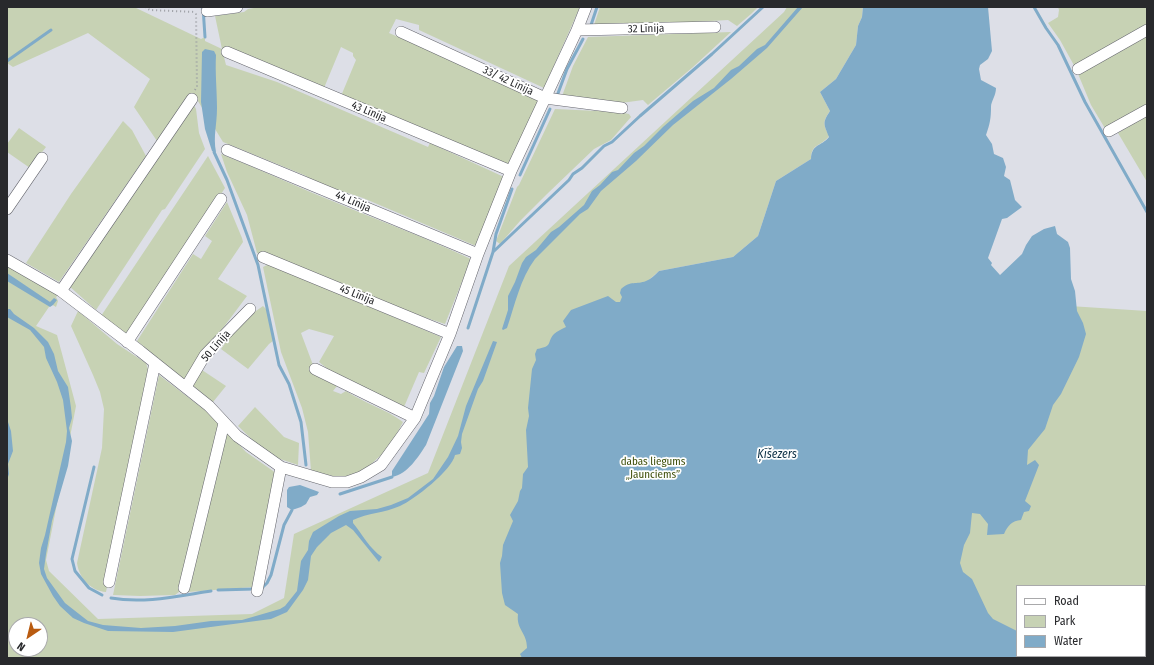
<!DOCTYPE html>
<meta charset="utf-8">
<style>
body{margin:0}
#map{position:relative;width:1154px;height:665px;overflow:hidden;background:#dddfe7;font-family:"Fira Sans Condensed",sans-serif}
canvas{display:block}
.frame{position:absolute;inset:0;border:8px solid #28292c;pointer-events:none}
.legend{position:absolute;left:1016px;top:585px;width:130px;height:72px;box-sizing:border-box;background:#fff;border:1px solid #a9a9ab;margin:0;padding:5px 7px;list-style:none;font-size:12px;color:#28292c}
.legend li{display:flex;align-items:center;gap:8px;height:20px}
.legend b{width:20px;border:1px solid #a9a9ab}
.north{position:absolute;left:8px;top:617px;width:40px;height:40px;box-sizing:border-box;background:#fff;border:1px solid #a9a9ab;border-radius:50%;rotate:215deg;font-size:11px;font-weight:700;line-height:16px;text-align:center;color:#28292c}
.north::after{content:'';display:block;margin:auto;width:14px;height:18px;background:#b95b10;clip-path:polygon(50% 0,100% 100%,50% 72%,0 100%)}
</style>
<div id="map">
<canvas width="1154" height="665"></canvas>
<div class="frame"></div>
<ul class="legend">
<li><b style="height:5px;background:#fff"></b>Road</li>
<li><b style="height:11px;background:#c7d2b4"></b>Park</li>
<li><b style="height:11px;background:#80abc8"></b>Water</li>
</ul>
<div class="north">N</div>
</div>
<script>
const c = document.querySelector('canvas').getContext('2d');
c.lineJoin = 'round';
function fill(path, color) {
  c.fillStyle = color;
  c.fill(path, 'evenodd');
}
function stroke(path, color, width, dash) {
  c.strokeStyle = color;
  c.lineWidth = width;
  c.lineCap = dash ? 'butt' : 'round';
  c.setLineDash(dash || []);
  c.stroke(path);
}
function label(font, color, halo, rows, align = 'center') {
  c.font = font + ' "Fira Sans Condensed",sans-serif';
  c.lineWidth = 3.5;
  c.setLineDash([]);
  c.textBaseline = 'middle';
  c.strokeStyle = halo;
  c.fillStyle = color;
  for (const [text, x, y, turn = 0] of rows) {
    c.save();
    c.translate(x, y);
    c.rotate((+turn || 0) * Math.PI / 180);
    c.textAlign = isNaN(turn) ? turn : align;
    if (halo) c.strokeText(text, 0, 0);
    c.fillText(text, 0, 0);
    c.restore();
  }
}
fill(new Path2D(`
 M7 7H134L201 39 205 37V41L222 49 215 16 244 12 248 9 260 7H580L544 88 419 30V25L396 19 389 33 540 98 510 167 341 96 356 60 353 56V53L341 47 324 88 292 73H281L223 53 226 65 277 82 428 147 430 143 504 177 476 246 363 198 320 184 304 175 223 142 193 93 157 141 134 107 150 79 88 33 13 67 7 63Z
 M600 7H758L751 14 737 26 728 20 593 28Z
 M787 7H863L862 17 858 26 856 45 836 79 820 92 830 111C822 122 824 125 829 136 821 147 811 143 811 159L776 181 758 236 733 257 659 271 650 279 1147 311V658H7V263L59 294 56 297 58 301 56 307 51 304 36 326 57 335 76 406 46 560 49 571 98 619 252 614 284 598 294 534 428 473 509 266 784 12ZM1017 586H1145V656H1017ZM16 625H40V649H16Z
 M1058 7H1147V106L1106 130 1091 105 1076 69 1060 40 1048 23 1058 17 1059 10Z
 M731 32 693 67 648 105 643 100 621 103 561 99 573 66 588 37Z
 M193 103 196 109 199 133 205 149 165 209 162 210 96 310 69 286Z
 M555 109 619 112 629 114 631 117 611 140 594 149 547 194 520 221 500 244 496 241 517 187 519 185Z
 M1147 115V182L1118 133Z
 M123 121 132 130 146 156 59 282 26 263 71 194Z
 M19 128 46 147 30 168 7 152V144Z
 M221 154C262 170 301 189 342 205 385 223 429 239 471 259L445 324 402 310 257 253 247 215 227 172Z
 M208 156 225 188 128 335 101 316Z
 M227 202 242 238 243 242 218 279 247 296 184 380 137 341 193 254 201 259 212 241 205 236Z
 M269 264 441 337 424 373 419 372 404 407 334 374 319 362 334 336 309 329 301 333 313 365 337 386 333 391 341 394 346 391C364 403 386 409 403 422L389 448 359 475 341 478 311 471 308 432 302 408 281 352 263 267Z
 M263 306 267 310 273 341 269 344 248 369 221 349 239 323Z
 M78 311 117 344 146 363 148 369 106 592C91 591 79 578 77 563L102 448 104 409 100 392 93 375 71 326Z
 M202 370 226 386 213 402 192 385Z
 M159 375 214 417 218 423V429L179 592 175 595 140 596 113 595Z
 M255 407 284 437 299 443 298 465 268 455 238 426Z
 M227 432 246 452 276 473 254 587 188 592 225 436Z`), '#c7d2b4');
fill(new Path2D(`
 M798 7H803L767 48 731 79 673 125 636 161 601 191 588 209 580 214 535 259C520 279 515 305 507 328L503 330 502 329 508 310V296L515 282 522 263 526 257 536 250 551 232 559 227 584 205 592 191 600 185 612 172 618 170 634 153 644 146 663 127 693 101 714 88 731 70 739 66 757 49 765 45Z
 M863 7H988L992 51 988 59 980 65 979 69 981 80 996 88C996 96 991 101 991 107 991 118 990 124 986 135L992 144 994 154 1003 158 1006 167 1004 176 1010 180 1015 200 1022 207 1007 218 1002 219 988 258 992 263 991 265 1000 275 1022 254 1026 245 1032 236 1044 229 1055 226 1057 234 1068 242 1070 248 1071 279 1075 291 1077 311 1083 323 1086 334 1079 357 1061 394 1053 405 1045 429 1028 450 1027 465 1035 460 1039 465 1025 501 1031 506 1029 511 1024 512 1021 520C1012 521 1008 525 1004 534L987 535 988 524 980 514 972 513 970 533 964 545 960 563 963 572 972 579 988 613 993 619 1017 631V656L1053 657 1052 658H522L520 654 527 648C527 632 516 630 518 614L505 605 502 593 500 563 502 556 503 545 513 521 510 515 518 501 520 491 522 488 523 474 528 467 526 430 529 416 528 408 532 369 536 360 535 354 537 349C554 346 546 343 554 334 557 331 562 329 566 327L563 321 571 310 608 296 616 302H620L622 297 620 293 621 289C631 280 636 285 646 281 651 279 655 275 659 271L733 257 758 236 776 181 811 159C812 143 821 147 829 137 824 124 822 123 830 111L820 92 836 79 856 45 858 26 862 17Z
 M205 49 214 51 216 55C215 73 217 90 217 108 217 125 213 136 216 152L212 151 205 129 201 102 202 52Z
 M7 273 50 302 54 298 57 300 53 305 50 307 7 281Z
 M7 309H10L14 314 34 328 48 342 54 354 58 371 68 387 71 408 72 418 69 428 72 441 68 466 52 521 46 554 44 569 47 578 65 603 88 621 103 625 141 628 175 626 211 621 242 620 280 609 285 606 297 591 301 561 308 550 309 541 313 532 339 516 350 511 377 509 391 505 408 498 433 479 448 457 458 436 466 406 493 341 497 342 483 381 478 389 462 434 461 442 462 448 460 454 455 455C452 470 414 500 400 506 384 513 368 513 353 520V523C362 534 370 549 382 557L379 562 353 530 346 525 331 533 317 547 311 556 308 580 303 590 287 612 271 619 173 632 108 631 84 623 73 618 60 606 53 596 41 574 39 563 41 548 45 535 66 442 67 431 63 400 57 382 46 358 44 347 30 330 7 317Z
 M457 346H462L463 351 426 445C418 457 408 474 392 477V471L429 414 430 403 434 396 444 367Z
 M7 419 11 431 13 451 8 464 9 474 7 480Z
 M300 485 319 492 317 495 310 497 306 504 301 507 292 510 287 507V490L289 487Z`), '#80abc8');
stroke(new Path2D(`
 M203 7 205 37
 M1034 7 1046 28 1058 45 1085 102 1147 212
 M590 28 597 7
 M7 61 51 30
 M557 96 567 69 583 39
 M214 152 227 180 258 265 279 365 289 384 301 422 306 465
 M520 175 550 109
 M493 252 496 234 512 189
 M468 328 493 252 569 180 573 174 582 168 604 146 612 142 640 116 712 54 763 7
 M94 467 72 559 75 571 89 588 102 595
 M340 494 392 477
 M262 588 267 583 271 575 284 525 292 510
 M218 590 254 589
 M111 598C144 604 178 596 211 591`), '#80abc8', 3);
const minor = new Path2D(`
 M207 11 237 7
 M577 30 715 27
 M401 32 545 98 622 108
 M227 52 511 171
 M1078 69 1147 30
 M1109 131 1147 110
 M227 150 478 254
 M7 209 42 158
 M263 257 450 334
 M7 260 61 291 140 351 209 406 237 436 281 467 332 482H347L361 477 381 465 415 418 450 334 478 254 511 171 577 30 586 7
 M61 291 192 99
 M127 342 221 199
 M315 369 415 418
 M186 387 205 355 250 309
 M109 582 155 363
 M184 588 224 423
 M257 591 281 467`);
stroke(minor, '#66676e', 12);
stroke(new Path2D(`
 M145 7 150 10 196 12
 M195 90 197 87 196 12`), '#999ba1', 2, [1, 3]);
stroke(minor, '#fff', 11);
label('11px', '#28292c', '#fff', [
 ["32 Līnija",646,29,-1],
 ["33/ 42 Līnija",508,81,25],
 ["43 Līnija",369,112,23],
 ["44 Līnija",353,202,23],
 ["45 Līnija",357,295,22],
 ["50 Līnija",216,346,-49]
]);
label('11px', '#3e4f0a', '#fff', [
 ["dabas liegums",653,462],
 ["„Jaunciems”",653,475]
]);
label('italic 12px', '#0d3146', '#fff', [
 ["Ķīšezers",777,455]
]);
</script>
